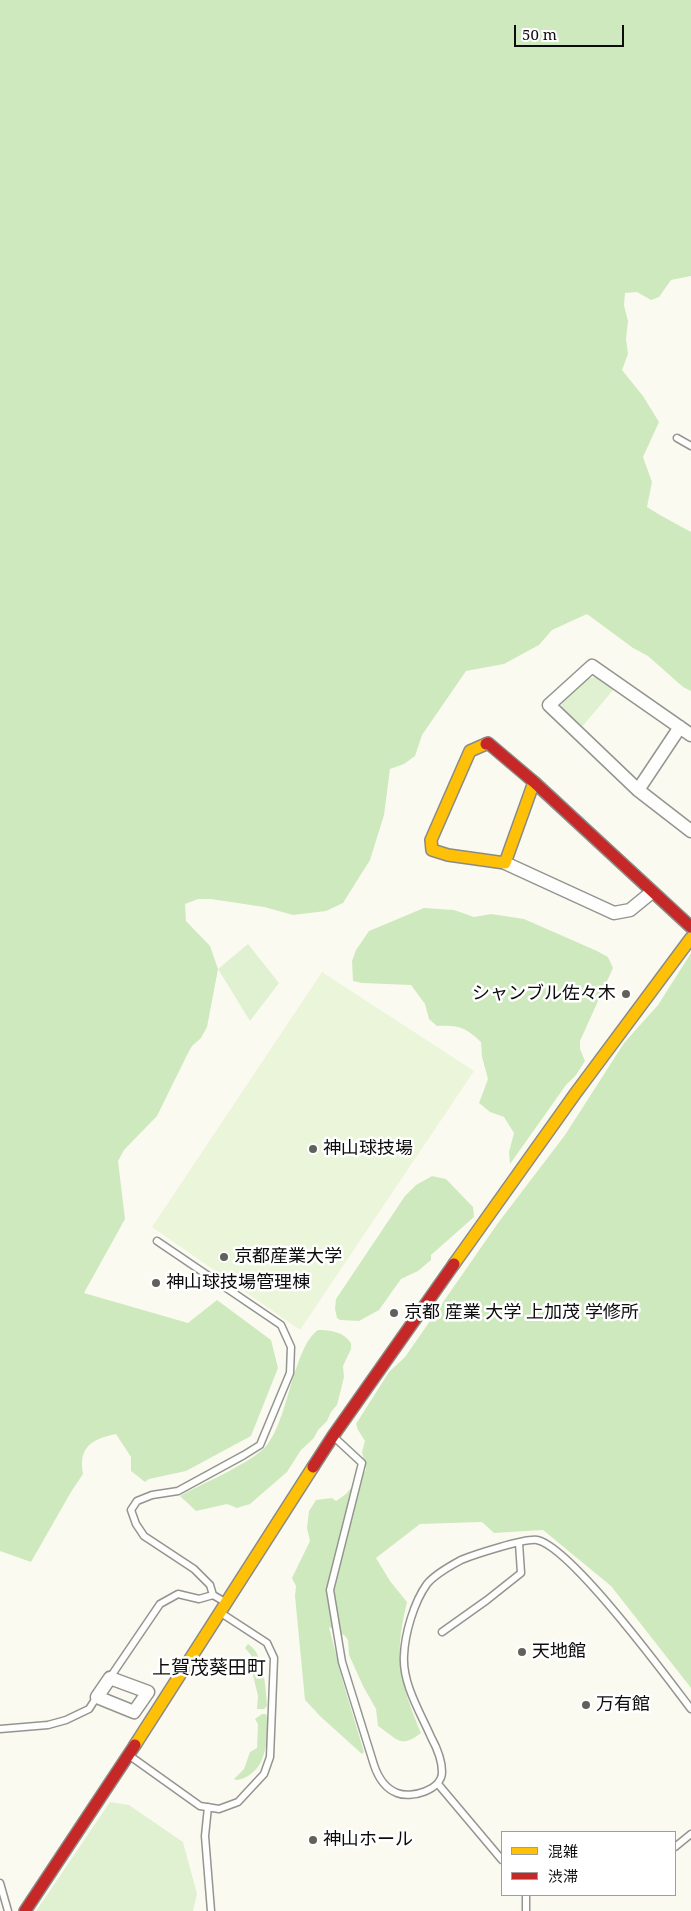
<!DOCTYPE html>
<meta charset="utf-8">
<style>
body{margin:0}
#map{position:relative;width:691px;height:1911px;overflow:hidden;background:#fbfaf1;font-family:"Noto Serif","Noto Sans JP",serif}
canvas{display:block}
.legend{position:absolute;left:501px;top:1831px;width:175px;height:65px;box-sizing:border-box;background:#fff;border:1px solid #9e9e9e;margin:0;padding:6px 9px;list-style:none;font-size:15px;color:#0d0d0d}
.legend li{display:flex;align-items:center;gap:10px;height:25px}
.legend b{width:25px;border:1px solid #9e9e9e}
.scale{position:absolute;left:514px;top:25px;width:110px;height:22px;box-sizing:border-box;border:2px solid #0d0d0d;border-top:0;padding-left:6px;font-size:15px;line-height:18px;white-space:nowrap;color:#0d0d0d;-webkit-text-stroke:4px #fff;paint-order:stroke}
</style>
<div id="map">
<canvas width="691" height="1911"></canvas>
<ul class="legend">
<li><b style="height:6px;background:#ffc107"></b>混雑</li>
<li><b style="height:6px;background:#c62828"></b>渋滞</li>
</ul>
<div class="scale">50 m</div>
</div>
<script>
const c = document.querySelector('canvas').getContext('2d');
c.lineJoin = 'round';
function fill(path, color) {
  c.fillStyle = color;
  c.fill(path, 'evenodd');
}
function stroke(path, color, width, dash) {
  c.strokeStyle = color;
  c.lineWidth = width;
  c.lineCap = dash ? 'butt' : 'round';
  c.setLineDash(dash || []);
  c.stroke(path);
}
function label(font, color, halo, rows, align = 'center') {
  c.font = font + ' "Noto Serif","Noto Sans JP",serif';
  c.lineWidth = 5;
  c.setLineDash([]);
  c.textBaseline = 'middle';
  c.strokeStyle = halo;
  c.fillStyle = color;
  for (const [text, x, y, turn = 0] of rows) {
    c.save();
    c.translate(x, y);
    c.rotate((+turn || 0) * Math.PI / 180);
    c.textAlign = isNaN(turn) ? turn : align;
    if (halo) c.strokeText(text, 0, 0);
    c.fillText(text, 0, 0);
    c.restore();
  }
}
fill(new Path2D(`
 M600 677 614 689 581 728 561 709 562 702 588 678Z
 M248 944 279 983 250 1021 218 969Z
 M110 1802 129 1805 183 1842 197 1894 193 1911H36Z`), '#e0f1d1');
fill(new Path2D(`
 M0 0H691V276L671 280 659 297 651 300 637 292 625 293 624 305 628 321 626 339 628 354 622 370 643 396 659 422 643 457 652 482 647 507 660 515 691 532V691L683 687 648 656 633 648 587 614 552 630 539 645 504 664 466 671 422 735 415 756 404 764 390 769 384 815 370 860 343 903 326 911 293 915 264 907 211 899H198L185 904 186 921 210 946 218 969 207 1027 201 1038 192 1046 187 1055 157 1116 124 1150 118 1161 125 1219 84 1293 188 1323 217 1300 271 1340 278 1368 251 1436 186 1471 149 1479 145 1482 131 1471V1457L116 1434C92 1439 78 1447 83 1474L71 1492 31 1562 0 1551Z
 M424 908 454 910 474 917 491 914 524 919 597 951 608 957 613 968 580 1041V1049L585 1061 576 1075 566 1085 510 1164 509 1152 514 1133 504 1117 490 1112 479 1103 488 1079 482 1057 481 1042C465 1027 459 1025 437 1026L429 1019 425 1004 411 985 362 983 353 981 352 961 356 950 369 931Z
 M691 953V1688L611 1586 543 1530 494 1533 482 1522 420 1524 376 1558 390 1581 407 1602C405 1612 402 1622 401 1633 396 1670 407 1699 421 1733 399 1750 397 1738 378 1726L376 1709 363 1686 349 1655 348 1640 345 1636 329 1627 343 1682 364 1752 362 1754 321 1717 305 1700 295 1596 296 1586 292 1578 310 1541 307 1528 309 1511 316 1500 332 1498 336 1501 346 1494 366 1470 362 1452 365 1441 358 1430 356 1424 389 1372 405 1357 498 1223 565 1135 624 1043 658 1005Z
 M432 1176 446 1179 473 1207 474 1217 431 1255V1260L418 1271 401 1279 379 1310 359 1321 340 1320 337 1318 335 1309 336 1299 405 1196 416 1185Z
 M318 1330C332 1330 343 1332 351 1343V1349L343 1366 344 1377 337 1405 331 1412 327 1421 318 1430 314 1438 301 1450 287 1472 250 1504 237 1508 227 1504 196 1511 180 1496C203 1483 252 1463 267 1445 289 1417 293 1348 318 1330Z
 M248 1644C264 1653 266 1689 267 1706L264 1709H257L258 1696 252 1671 251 1655 245 1648Z
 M262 1714H266C271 1724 266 1752 261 1762 257 1770 246 1780 236 1780L234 1779 244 1769 250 1752 257 1748 258 1724 255 1719Z`), '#cfe9be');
fill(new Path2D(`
 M322 972 474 1071 300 1330 152 1227Z`), '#eaf5da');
const lane = new Path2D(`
 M677 438 691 446
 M157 1241 281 1325 291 1347 290 1373 260 1445 244 1455 178 1491 152 1495 137 1501 131 1510 136 1524 144 1536 194 1569 210 1585 213 1595 225 1602
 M334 1437 362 1463 330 1590 342 1662 374 1765C378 1777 384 1788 397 1793 411 1799 442 1790 442 1772 442 1759 437 1748 431 1737 420 1712 402 1683 404 1655 405 1633 414 1602 427 1584 435 1574 450 1566 461 1560 473 1555 525 1538 537 1540 571 1547 666 1676 691 1709
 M442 1632 487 1600 521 1573 519 1543
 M109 1679 160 1604 178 1594 199 1599 213 1595
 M0 1729 48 1725 66 1720 89 1709 98 1695
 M130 1756 200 1806 219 1809 238 1802 264 1774 270 1757 274 1658 267 1643 221 1613
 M438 1784 502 1860
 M208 1807 205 1836 211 1911
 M675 1847 691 1834
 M0 1883 8 1911
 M526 1895V1911`);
const street = new Path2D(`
 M680 727 638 790 549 705 592 666 691 735
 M638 790 691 831
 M505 863 614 913 630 910 652 892
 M110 1678 148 1692 134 1712 97 1697Z`);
const slow = new Path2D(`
 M486 744 470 751 431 840 432 850 448 855 505 863 534 782
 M454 1264 575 1094 691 938
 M135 1745 313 1467`);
const jam = new Path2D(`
 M486 744 488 743 534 782 691 927
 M313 1467 333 1436 454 1264
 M25 1911 135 1745`);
stroke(lane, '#949490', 9);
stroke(street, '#949490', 15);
stroke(slow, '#8b8a86', 14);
stroke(jam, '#8b8a86', 14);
stroke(lane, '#fefefd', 6);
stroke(street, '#fefefd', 12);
stroke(slow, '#ffc107', 11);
stroke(jam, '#c62828', 11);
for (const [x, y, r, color] of [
 [626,994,5,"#60605d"],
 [313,1149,5,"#60605d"],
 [224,1257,5,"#60605d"],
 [156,1283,5,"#60605d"],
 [394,1313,5,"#60605d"],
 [522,1652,5,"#60605d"],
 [586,1705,5,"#60605d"],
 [313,1840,5,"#60605d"]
]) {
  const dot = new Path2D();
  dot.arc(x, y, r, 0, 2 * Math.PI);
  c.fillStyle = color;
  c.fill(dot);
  stroke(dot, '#fff', 2);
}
label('18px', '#0d0d0d', '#fff', [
 ["シャンブル佐々木",616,994,"right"],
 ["神山球技場",323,1149],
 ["京都産業大学",234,1257],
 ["神山球技場管理棟",166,1283],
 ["京都 産業 大学 上加茂 学修所",404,1313],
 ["天地館",532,1652],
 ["万有館",596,1705],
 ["神山ホール",323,1840]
], 'left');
label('19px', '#0d0d0d', '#fff', [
 ["上賀茂葵田町",209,1669]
]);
</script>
